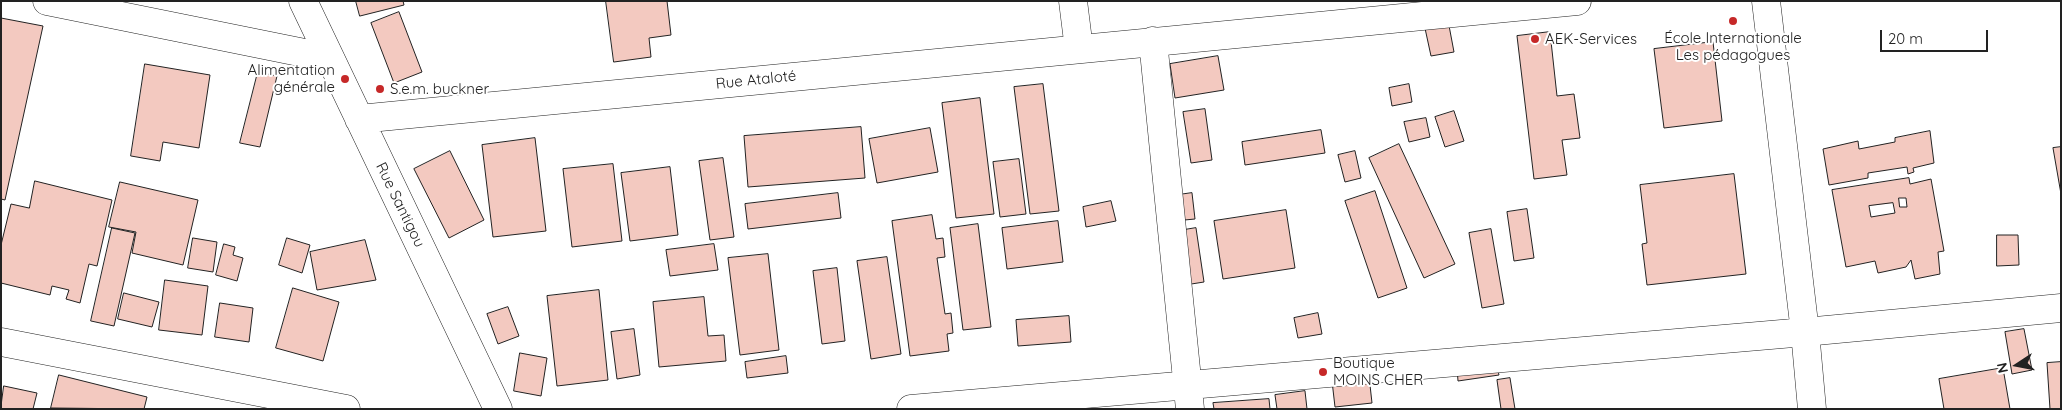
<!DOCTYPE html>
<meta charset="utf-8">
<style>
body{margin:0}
#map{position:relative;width:2062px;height:410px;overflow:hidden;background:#fff;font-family:Quicksand,sans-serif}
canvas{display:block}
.frame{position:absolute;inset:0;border:2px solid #222;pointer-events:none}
.north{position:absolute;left:1992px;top:340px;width:50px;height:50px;-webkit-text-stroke:4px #fff;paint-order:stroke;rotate:259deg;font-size:14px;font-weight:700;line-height:20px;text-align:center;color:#222}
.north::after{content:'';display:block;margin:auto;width:18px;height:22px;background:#222;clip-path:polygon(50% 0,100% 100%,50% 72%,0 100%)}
.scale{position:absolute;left:1880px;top:30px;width:108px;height:22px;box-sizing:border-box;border:2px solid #222;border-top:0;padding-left:6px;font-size:15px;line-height:18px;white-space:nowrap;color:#222;-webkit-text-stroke:4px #fff;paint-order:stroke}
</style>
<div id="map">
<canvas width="2062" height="410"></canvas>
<div class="frame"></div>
<div class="north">N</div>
<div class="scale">20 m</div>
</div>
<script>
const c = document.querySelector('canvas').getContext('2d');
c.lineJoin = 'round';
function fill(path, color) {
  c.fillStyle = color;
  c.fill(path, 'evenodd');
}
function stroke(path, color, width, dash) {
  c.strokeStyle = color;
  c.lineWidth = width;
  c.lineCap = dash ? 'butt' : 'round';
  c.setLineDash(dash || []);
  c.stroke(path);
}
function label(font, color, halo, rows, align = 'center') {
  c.font = font + ' Quicksand,sans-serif';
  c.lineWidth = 4;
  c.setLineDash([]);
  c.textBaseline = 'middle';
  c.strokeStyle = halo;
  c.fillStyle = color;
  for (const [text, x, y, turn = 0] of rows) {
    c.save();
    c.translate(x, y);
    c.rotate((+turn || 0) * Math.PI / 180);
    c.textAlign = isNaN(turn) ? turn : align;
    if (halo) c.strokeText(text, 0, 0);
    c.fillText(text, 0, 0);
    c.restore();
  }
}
const building = new Path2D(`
 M356 1H403L404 5 360 16Z
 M606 1H667L671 35 649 38 651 57 614 62Z
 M399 12 422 72 394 83 371 23Z
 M1447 15 1454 52 1431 56 1423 19Z
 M1 18 43 26 5 200 1 199Z
 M1550 32 1557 96 1574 94 1580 138 1562 140 1567 175 1534 179 1517 36Z
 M1713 42 1722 121 1664 128 1654 49Z
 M1218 56 1224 90 1175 98 1170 64Z
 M145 64 210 75 199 148 163 142 160 161 131 156Z
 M258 72 277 76 260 147 240 143Z
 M1043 84 1059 211 1030 214 1014 87Z
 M1409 84 1412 102 1392 106 1389 88Z
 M980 98 994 214 956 218 942 103Z
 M1205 109 1212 160 1191 163 1183 112Z
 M1454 111 1464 141 1445 147 1435 117Z
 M1426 118 1430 137 1409 142 1404 122Z
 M861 127 865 178 748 187 744 136Z
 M930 128 938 172 877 183 869 139Z
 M1321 130 1325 153 1245 165 1242 142Z
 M1930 131 1934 163 1913 168 1914 172 1908 174 1907 167 1868 173V178L1829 185 1823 149 1858 141 1859 149 1895 142V138Z
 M535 138 546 231 493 237 482 145Z
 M1399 144 1455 264 1424 278 1369 158Z
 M2061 147V194L2053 148Z
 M450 151 484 220 449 238 414 169Z
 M1355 151 1361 178 1345 182 1338 155Z
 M723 158 734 237 710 240 699 161Z
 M1019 159 1026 214 1000 217 993 162Z
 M613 164 622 241 572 247 563 169Z
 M670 167 678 235 630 241 621 173Z
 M1734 174 1746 274 1647 285 1642 244 1647 243 1640 185Z
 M1909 178 1910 184 1931 179 1944 251 1938 252 1940 274 1915 279 1911 260 1906 267 1878 273 1875 261 1846 267 1832 190ZM1899 198H1906L1907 207H1900ZM1893 203 1895 213 1871 217 1869 206Z
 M35 181 112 200 97 266 89 264 80 303 66 299 69 290 52 286 50 295 1 283V245L11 204 29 208Z
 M120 182 198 200 183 265 132 253 136 232 109 227Z
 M1375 191 1407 288 1378 298 1345 201Z
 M838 193 841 218 748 229 745 204Z
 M1192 193 1195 219 1174 221 1171 196Z
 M1111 201 1116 221 1086 227 1083 207Z
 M1527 209 1534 258 1514 261 1507 212Z
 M1286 210 1295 268 1223 279 1214 221Z
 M932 215 936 239 943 238 945 257 937 258 945 314 951 313 953 333 947 334 949 351 910 356 892 221Z
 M1058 221 1063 262 1007 269 1002 228Z
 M978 224 991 327 963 330 950 228Z
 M112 228 135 233 114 326 91 321Z
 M1196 228 1204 282 1185 285 1178 231Z
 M1491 229 1504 304 1482 308 1469 233Z
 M1997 235H2018L2019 265 1997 266Z
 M193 238 217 242 213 272 188 268Z
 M287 238 310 245 302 273 279 265Z
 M365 240 376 280 317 290 310 252Z
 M224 244 235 247 233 255 243 258 237 281 216 275Z
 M714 244 718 270 670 276 666 250Z
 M768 254 779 350 740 355 728 258Z
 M887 257 901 354 871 359 857 261Z
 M837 268 845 341 822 344 813 271Z
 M165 280 208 286 202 335 159 330Z
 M293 288 339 302 323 361 276 348Z
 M599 290 608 380 557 386 547 296Z
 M124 293 159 302 152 327 118 319Z
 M704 297 708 336 724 335 726 361 659 367 653 302Z
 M220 303 253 308 249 342 215 337Z
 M508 307 519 336 498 344 487 314Z
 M1318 313 1322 334 1298 338 1294 318Z
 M1069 316 1071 342 1018 346 1016 320Z
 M634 329 640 375 617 379 611 332Z
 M2024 329 2032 370 2012 374 2005 332Z
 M520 353 547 358 541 396 514 391Z
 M786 356 788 373 747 378 745 362Z
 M2061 362V409H2050L2047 363Z
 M1496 363 1499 375 1458 381 1457 368Z
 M2003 368 2010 409H1944L1939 379Z
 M59 375 147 397 144 409 51 408Z
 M1369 376 1372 403 1335 407 1332 381Z
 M1510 378 1515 409H1501L1497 380Z
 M4 386 37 393 33 409H1Z
 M1305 391 1307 409H1277L1275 395Z
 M1269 399 1270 409H1214L1213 403Z`);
fill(building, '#f3c9c0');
stroke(building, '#222', 1);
const street = new Path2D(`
 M47 1 329 58
 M303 1 498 409
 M1073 1 1079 49
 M1766 1 1805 332 1812 409
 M1153 41 1190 409
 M359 119 1577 1
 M1 342 346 409
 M911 409 1805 332 2061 308`);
stroke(street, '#222', 29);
stroke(street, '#fff', 28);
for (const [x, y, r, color] of [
 [1733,21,5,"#c62828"],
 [1535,39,5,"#c62828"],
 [345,79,5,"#c62828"],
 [380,89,5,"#c62828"],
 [1323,372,5,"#c62828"]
]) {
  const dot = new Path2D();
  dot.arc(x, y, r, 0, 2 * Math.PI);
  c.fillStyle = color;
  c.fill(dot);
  stroke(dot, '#fff', 2);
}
label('15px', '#222', '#fff', [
 ["École Internationale",1733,38,"center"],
 ["Les pédagogues",1733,55,"center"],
 ["AEK-Services",1545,39],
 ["Alimentation",335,70,"right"],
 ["générale",335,87,"right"],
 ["S.e.m. buckner",390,89],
 ["Boutique",1333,363],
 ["MOINS CHER",1333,380]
], 'left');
label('15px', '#222', '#fff', [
 ["Rue Ataloté",756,80,-6],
 ["Rue Santigou",400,205,64]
]);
</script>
